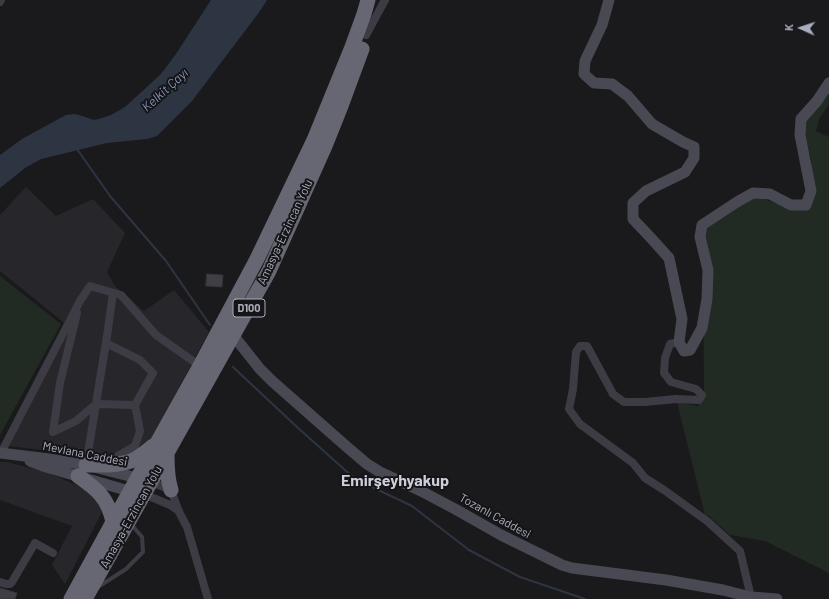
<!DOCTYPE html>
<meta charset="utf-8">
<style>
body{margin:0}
#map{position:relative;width:829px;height:599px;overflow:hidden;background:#1a1a1d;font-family:Barlow,sans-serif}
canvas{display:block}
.north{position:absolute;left:781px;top:8px;width:40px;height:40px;-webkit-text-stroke:3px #151518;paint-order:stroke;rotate:273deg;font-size:11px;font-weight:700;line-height:16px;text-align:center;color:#abadbd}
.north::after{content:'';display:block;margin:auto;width:14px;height:18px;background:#abadbd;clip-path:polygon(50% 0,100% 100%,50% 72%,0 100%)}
</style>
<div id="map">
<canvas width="829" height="599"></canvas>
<div class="north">K</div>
</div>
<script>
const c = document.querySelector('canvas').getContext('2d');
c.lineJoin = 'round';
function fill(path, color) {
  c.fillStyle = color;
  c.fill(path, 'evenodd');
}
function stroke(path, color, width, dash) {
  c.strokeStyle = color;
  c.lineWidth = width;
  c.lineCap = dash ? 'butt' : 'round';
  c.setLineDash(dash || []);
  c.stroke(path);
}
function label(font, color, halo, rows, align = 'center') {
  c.font = font + ' Barlow,sans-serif';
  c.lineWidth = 4;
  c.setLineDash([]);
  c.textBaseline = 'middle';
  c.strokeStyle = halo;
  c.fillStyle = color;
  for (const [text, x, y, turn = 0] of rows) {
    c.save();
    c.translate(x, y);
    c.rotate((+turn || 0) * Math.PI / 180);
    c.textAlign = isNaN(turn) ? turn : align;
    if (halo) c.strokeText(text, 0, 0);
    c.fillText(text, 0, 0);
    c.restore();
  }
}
fill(new Path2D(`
 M26 187 56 216 93 199 125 233 107 272 115 286 144 311 174 290 209 332 148 445 127 457 110 458 8 446 68 326 0 271V215Z
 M0 462H7L49 473 96 494 102 508 101 514 65 584 52 565 72 526 0 500Z`), '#27262a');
fill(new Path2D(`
 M829 88V104L819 119 816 131 829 137V573L765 541 730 535 709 516 705 515 677 402 698 406 704 395 703 230 753 197 803 209 814 196 811 158 802 125Z
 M0 276 61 324 0 435Z`), '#212b24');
fill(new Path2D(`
 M211 0H267L260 11 192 101 157 136 147 139 107 143 41 159 25 168 0 188V155L22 139 66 115 74 114 79 115 94 120 102 118 111 115 125 107 161 74 176 54Z`), '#2e3542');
stroke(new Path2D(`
 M77 149 110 196 166 261 210 325
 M233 367 297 427 355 479 412 506 469 550 520 577 585 599`), '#2e3542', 2);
const building = new Path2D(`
 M207 274 223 275 222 287 206 286Z
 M0 588 17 593 15 599H0Z`);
fill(building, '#403f45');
stroke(building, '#353439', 1);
stroke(new Path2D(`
 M98 587 126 569 143 552 142 537 131 524`), '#3d3c44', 4);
stroke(new Path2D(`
 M0 2 1 0
 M366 35 385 0
 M679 342 670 344 665 358 664 373 671 382 696 389 702 395 699 400 676 399 645 402H624L613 394 587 346H580L576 352 573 389 569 409 580 424 633 463 645 478 664 490 707 521 740 551 751 597
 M53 432 76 421 96 404 135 405 153 373 140 360 106 343
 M53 432 60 383 77 313
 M1 453 80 301 90 286 121 295 156 335 200 366
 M118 456 135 446 140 431 135 405
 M86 465 107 336 113 293
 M151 482 171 490 179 512 187 527 208 599
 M144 494 170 505 179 511
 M0 582 6 584H10L12 582 35 543 53 553`), '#3d3c44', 8);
stroke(new Path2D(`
 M609 0 602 25 585 61 584 74 594 83 612 84 628 96 652 124 683 142 694 147V158L685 172 646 191 633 203V219L650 237 669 258 682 319 679 342 684 351 690 350 702 328 707 299 708 270 700 237 702 225 737 202 753 193 770 194 791 205H806L811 191 800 135 801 119 817 101 829 83
 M233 335 260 369 272 381 347 447 367 464 380 472 421 491 455 509 501 535 562 565 572 568 666 580 723 590 751 597 777 599
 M0 453 49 459 86 465 145 480
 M30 461 46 467 136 493`), '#484952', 11);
stroke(new Path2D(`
 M167 454C167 466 167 478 171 490
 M86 465C100 465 117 466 131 461 139 458 146 452 153 446
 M78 476C97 489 108 498 113 522
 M71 599 113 522 200 366 257 259 314 140 352 47 364 14 368 0
 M85 599 269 271 300 202 325 146 341 106 362 49`), '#666773', 15);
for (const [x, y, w] of [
 [249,308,32]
]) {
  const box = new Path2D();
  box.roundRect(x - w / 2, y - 9, w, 18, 3);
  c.fillStyle = '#151518';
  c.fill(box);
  stroke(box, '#abadbd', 1);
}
label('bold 11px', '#abadbd', null, [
 ["D100",249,308]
]);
label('12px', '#abadbd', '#151518', [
 ["Amasya-Erzincan Yolu",285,232,-65],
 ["Mevlana Caddesi",85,454,11],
 ["Tozanlı Caddesi",495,516,29],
 ["Amasya-Erzincan Yolu",131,517,-61]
]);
label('italic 13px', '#8093ba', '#151518', [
 ["Kelkit Çayı",165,90,-42]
]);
label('bold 16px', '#cdced9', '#151518', [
 ["Emirşeyhyakup",395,481]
]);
</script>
